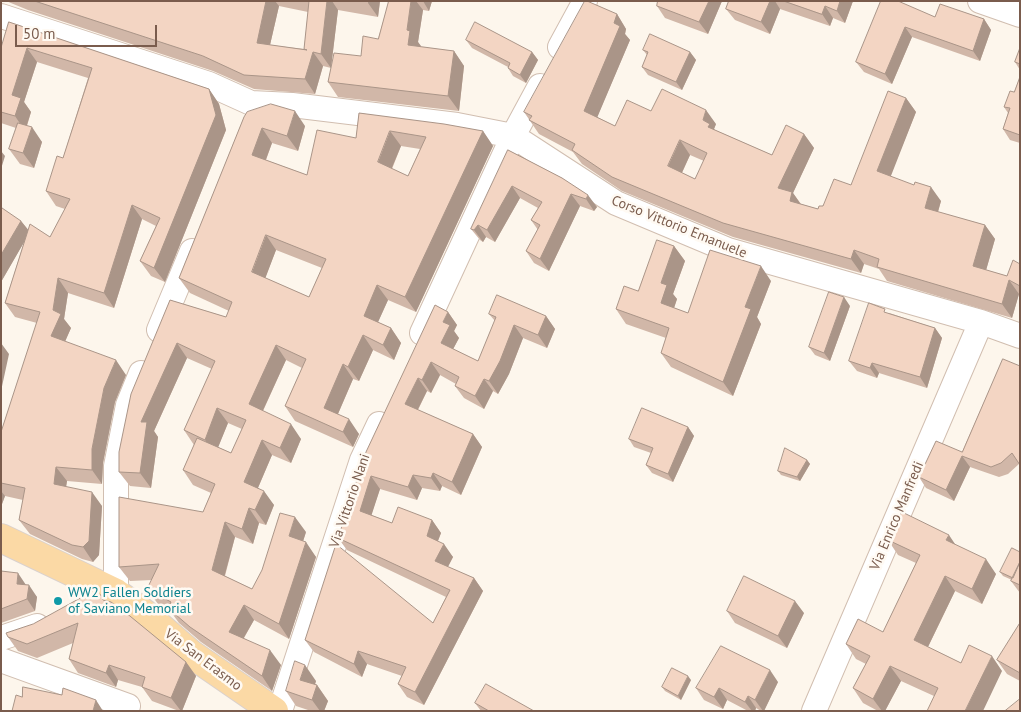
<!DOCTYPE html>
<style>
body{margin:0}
#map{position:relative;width:1021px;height:712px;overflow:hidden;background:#fdf6ec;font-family:"PT Sans",sans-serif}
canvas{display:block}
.frame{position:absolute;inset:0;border:2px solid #7a5c4d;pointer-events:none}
.scale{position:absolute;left:15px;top:25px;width:142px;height:22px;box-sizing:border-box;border:2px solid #7a5c4d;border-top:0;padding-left:6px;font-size:15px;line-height:18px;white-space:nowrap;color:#7a5c4d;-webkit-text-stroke:4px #fffaf3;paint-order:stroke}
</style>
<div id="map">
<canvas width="1021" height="712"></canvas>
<div class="frame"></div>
<div class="scale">50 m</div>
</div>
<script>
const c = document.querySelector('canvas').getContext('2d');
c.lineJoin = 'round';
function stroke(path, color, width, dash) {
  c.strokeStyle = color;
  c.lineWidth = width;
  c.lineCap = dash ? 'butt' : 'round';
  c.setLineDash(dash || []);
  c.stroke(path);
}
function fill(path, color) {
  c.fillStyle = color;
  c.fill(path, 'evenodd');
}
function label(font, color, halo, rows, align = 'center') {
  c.font = font + ' "PT Sans",sans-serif';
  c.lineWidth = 5;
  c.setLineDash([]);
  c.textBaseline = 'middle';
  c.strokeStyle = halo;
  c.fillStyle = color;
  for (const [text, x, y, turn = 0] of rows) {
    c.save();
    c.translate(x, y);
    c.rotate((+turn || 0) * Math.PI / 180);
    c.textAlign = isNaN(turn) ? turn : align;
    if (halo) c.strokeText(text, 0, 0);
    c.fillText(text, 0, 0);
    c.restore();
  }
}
const minor = new Path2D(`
 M980 1 1020 15
 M1 16 209 84 251 103 292 105 457 125 513 136 616 203 728 250 981 322 1020 336
 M560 47 585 1
 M159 330 192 251
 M422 333 513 136 540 86
 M116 593V466L128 405 141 373
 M1 638 37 626
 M1 660 128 706
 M280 711 362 460 379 424
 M814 711 981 322`);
const major = new Path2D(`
 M1 538 116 593 145 614 191 654 274 711`);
stroke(minor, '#d1beb0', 26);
stroke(major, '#dad1cd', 30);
stroke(minor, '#fff', 24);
stroke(major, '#fbd9a5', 28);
fill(new Path2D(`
 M6 1H380L378 17 338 10 331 67 361 56 378 39 389 1H432L429 11 423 10 418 42 421 47 454 51 464 66 459 111 338 97 328 82 331 68 323 66 315 94 254 89 213 71 28 10ZM279 6 308 12 304 49 270 45Z
 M658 1H722L708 34 665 18 657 6Z
 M729 1H853L845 23 833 18 830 26 780 9 770 34 735 20 726 9Z
 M881 1 935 17 984 19 991 30 980 61 912 37 892 84 864 72 856 62Z
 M617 14 626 29 625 34 630 40 597 117 615 126 651 111 716 124 714 129 715 130 772 155 804 134 814 148 793 193 801 204 818 209 851 185 906 98 916 112 890 176 941 201 938 212 985 225 995 239 986 270 1007 276 1020 264V295L1019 294 1012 318 887 281 879 269 864 264 861 273 733 237 622 191 582 164 573 152 539 134 524 112ZM690 155 704 161 695 179 682 173Z
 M9 22 209 89 219 104 226 130 165 282 151 276 140 261 156 226 142 219 114 308 68 293 64 319 71 328 65 341 126 375 115 402 103 463 102 484 67 481 66 487 102 506 99 555 93 562 82 559 30 534 19 520 23 500 5 496 2 504H1V432L37 323 15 317 5 303 24 242 1 282V210L21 221 28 230 50 237 65 209 56 206 46 191 63 158 88 78 37 62 24 102 31 112 27 126 42 142 34 168 20 164 9 149 16 128 1 123V48Z
 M466 40 532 52 538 60 526 83 513 76 508 68V67L472 48Z
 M1020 48V70L1015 62Z
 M643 50 690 52 696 60 682 90 648 75 642 67 647 55Z
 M1020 77V143L1010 140 1003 129 1008 113 1004 107 1014 92Z
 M359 113 483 131 493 146 416 312 388 300 378 322 391 328 401 343 394 360 373 350 359 381 353 379 338 414 359 434 353 447 295 421 285 406 302 368 286 360 263 411 301 439 291 463 272 455 258 488 274 505 266 525 259 523 253 544 235 537 225 576 252 589 306 532 303 541 316 557 289 639 254 620 244 638 281 665 272 691 201 642 179 623 171 612 158 604 147 589 152 580 130 581 119 567 203 512 211 493 193 485 183 470 194 445 184 430 212 369 187 358 154 431 158 437 151 488 130 486 119 472 170 300 226 317 229 311 190 293 179 278 244 117 305 126 298 151 272 143 266 160 307 175 356 138ZM401 146 420 149 408 176 392 169ZM276 250 322 268 309 297 265 278ZM228 423 242 429 231 453 218 447Z
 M508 150 562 178 597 207 594 211 580 206 549 271 534 263 526 251 538 230 531 220 538 208 520 198 495 242 486 237 483 242 480 240 471 229Z
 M674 246 685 261 673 294 677 299 674 308 688 313 771 281 757 317 761 324 733 396 671 367 661 353 666 338 626 324 616 309 638 291Z
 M850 306 830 361 815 355 809 347Z
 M448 312 457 325 454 331 459 338 453 349 478 361 495 321 489 314 546 316 555 329 547 348 523 338 509 374 498 394 493 391 484 409 464 398 455 386 456 384 440 375 431 393 427 391 418 410 473 434 482 447 461 495 442 486 440 491 422 488 417 500 380 489 371 515 392 523 432 520 441 533 438 541 453 557 448 567 474 578 483 591 424 705 407 697 398 684 402 676 367 664 362 677 314 652 305 640 433 623 446 597 347 550 338 538Z
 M889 313 935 328 942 338 927 388 879 373 877 378 857 371 849 361Z
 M1003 359 1019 464 1008 474 999 477 970 467 954 501 926 488 919 477 962 452Z
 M688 427 694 436 673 482 652 473 646 465 651 453 634 447 629 439Z
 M807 460 810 464 800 481 781 475 778 471Z
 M888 540 956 545 996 574 982 604 955 591 928 647 961 663 1002 671 934 696 901 681 885 711H878L863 703 853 688 866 664 856 659 846 644 883 632 916 563 898 555Z
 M1020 552V593L1011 581 1012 580 1003 576 1000 572Z
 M1 571 26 585 37 597 35 611 1 623Z
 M106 601 186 662 196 676 182 711H179L152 701 142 687 118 680 116 687 78 673 69 659 73 643 37 658 18 651 8 637Z
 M727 611 804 613 787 648 735 623Z
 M1020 623V681L1007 674 997 660Z
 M691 680 681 700 665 691 662 687Z
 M316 681 315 685H317L328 701 324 711H311L296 706 286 691Z
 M778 682 764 711H761L756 708 755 711H748L727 700 723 709 704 700 696 688Z
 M475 703 534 711H481Z`), '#d1b7a8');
fill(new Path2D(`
 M266 1H275L279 6 267 58 257 43Z
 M327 1H332L338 10 331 68 321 54Z
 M368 1H380L378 17 368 3Z
 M411 1H416L423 10 418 42 421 46 419 60 408 45 407 30Z
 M423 1H432L429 11Z
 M709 1H722L708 34 699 22Z
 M770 1H775L780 9 770 34 761 22Z
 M840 1H853L845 23 837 11Z
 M825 6 833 18 830 26 822 14Z
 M617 14 626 29 625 34 630 40 594 125 584 111Z
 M984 19 991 30 980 61 973 51Z
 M905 27 912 37 892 84 885 74Z
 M27 48 37 62 24 102 31 112 25 131 15 116 12 95Z
 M454 51 464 66 459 111 448 96Z
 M313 52 323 66 315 94 305 79Z
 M532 52 538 60 526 83 520 75Z
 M690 52 696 60 682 90 676 82Z
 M209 89 219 104 226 130 165 282 154 268Z
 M906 98 916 112 887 186 877 171Z
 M706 110 716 124 714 129 720 138 718 142 703 120Z
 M295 111 305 126 298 151 287 136Z
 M32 127 42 142 34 168 23 153Z
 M262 128 272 143 262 170 252 155Z
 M390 131 401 146 388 177 378 162Z
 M483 131 493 146 416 312 405 297Z
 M804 134 814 148 793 193 802 206 800 215 778 188Z
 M680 140 690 155 678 181 668 166Z
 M1 151 5 156 1 169Z
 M512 186 520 198 495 242 487 230Z
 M931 187 941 201 935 222 925 208Z
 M571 194 580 206 549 271 540 259Z
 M588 195 597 207 594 211 586 199Z
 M132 205 142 219 114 308 104 293Z
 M21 221 30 232 1 282V255Z
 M478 225 486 237 483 242 474 230Z
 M985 225 995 239 983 281 973 266Z
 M266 235 276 250 262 287 252 272Z
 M674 246 685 261 673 294 677 299 671 317 661 303V283Z
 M854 250 864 264 861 273 851 259Z
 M761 266 771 281 757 317 761 324 733 396 723 382 745 307Z
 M58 278 68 293 64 319 71 328 61 351 51 336 53 310Z
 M1009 280 1019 294 1012 318 1002 304Z
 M377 285 388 300 374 331 364 316Z
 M844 297 850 306 830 361 824 353Z
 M448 312 457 325 454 331 459 338 450 355 441 343 443 322Z
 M546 316 555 329 547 348 538 335Z
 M514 325 523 338 509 374 498 394 489 381Z
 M391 328 401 343 394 360 383 345Z
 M935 328 942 338 927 388 920 377Z
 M363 335 373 350 359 381 348 367Z
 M1 343 9 354 1 391Z
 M177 343 187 358 154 431 158 437 151 488 140 473 141 422Z
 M276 345 286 360 259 419 249 404Z
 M116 360 126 375 115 402 103 463 102 484 92 470V449L104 388Z
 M431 362 440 375 431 393 422 380Z
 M872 363 879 373 877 378 870 368Z
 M343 364 353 379 334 423 324 408Z
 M418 378 427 391 414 417 405 404Z
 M484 379 493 391 484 409 475 396Z
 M217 408 228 423 215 455 205 440Z
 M349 419 359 434 353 447 343 432Z
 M291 424 301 439 291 463 280 448Z
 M688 427 694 436 673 482 668 474Z
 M473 434 482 447 461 495 452 482Z
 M262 440 272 455 254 497 244 482Z
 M962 456 970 467 954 501 946 490Z
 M807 460 810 464 800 481 797 477Z
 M56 467 67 481 64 499 54 484Z
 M433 473 442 486 440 491 431 478Z
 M413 475 422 488 417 500 408 487Z
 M371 476 380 489 369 523 360 511Z
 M1 491 5 496 2 504 1 503Z
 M264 491 274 505 266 525 255 510Z
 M92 492 102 506 99 555 93 562 83 547Z
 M249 508 259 523 253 544 242 529Z
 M295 517 306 532 300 551 289 536Z
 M432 520 441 533 435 548 427 536Z
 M225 522 235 537 222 585 212 570Z
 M949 535 959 550 946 540Z
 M306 542 316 557 289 639 279 624Z
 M444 544 453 557 444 574 435 561Z
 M986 559 996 574 982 604 972 589Z
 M18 573 26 585 17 584Z
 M945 576 955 591 924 655 914 640Z
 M474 578 483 591 424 705 415 692Z
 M29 585 37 597 35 611 27 599Z
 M795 601 804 613 787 648 778 636Z
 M244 605 254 620 239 646 229 632Z
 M270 650 281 665 272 691 262 676Z
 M358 651 367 664 362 677 354 664Z
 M992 656 1002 671 983 711H965Z
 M186 662 196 676 182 711H181L171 698Z
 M109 665 118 680 116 687 106 673Z
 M305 665 316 681 311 695 300 680Z
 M890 666 901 681 885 711H882L873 699Z
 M770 670 778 682 764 711H763L755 700Z
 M688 676 691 680 681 700 678 696Z
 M317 685 328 701 324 711H320L312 700Z
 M719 688 727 700 723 709 714 697Z
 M748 696 756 708 755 711H752L745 702Z
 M96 700 103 711H93Z`), '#aa9588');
const building = new Path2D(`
 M35 1H266L257 43 307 50 304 49 309 1H327L321 54 313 52 305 79 244 75 203 56Z
 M389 1H411L407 30 410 31 408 45 454 51 448 96 328 82 334 53 361 56 363 36 378 39Z
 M585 1H587L617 14 614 23 620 26 584 111 615 126 627 100 651 111 662 89 706 110 703 120 710 124 708 127 772 155 786 125 804 134 778 188 792 192 790 201 818 209 819 206H823L834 179 851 185 888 91 906 98 877 171 914 185 915 182 931 187 925 208 985 225 973 266 1007 276 1013 260 1020 264V286L1009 280 1002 304 877 267 879 259 854 250 851 259 723 223 612 177 572 150 575 144 529 120 532 116 524 112ZM680 140 707 153 695 179 668 166Z
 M658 1H709L699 22 657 6Z
 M729 1H770L761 22 726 9Z
 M784 1H840L837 11 825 6 822 14Z
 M881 1H898L935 17 940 4 984 19 973 51 905 27 885 74 856 62Z
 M9 22 209 89 216 115 154 268 140 261 160 218 132 205 104 293 58 278 53 310 61 314 51 336 116 360 104 388 92 449V470L56 467 54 484 92 492 89 541 83 547 72 545 19 520 25 488 1 483V432L40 312 5 303 30 224 50 237 70 199 46 191 57 156 63 158 92 68 27 48 12 95 21 98 15 116 1 112V48Z
 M475 22 532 52 520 75 508 68 510 63 466 40Z
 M650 34 690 52 676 82 642 67 648 52 643 50Z
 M1020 48V64L1015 62Z
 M1020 77V135L1003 129 1010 108 1004 107 1010 91 1014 92Z
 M271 104 295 111 287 136 262 128 252 155 307 175 317 130 356 138 359 113 444 124 483 131 405 297 377 285 364 316 391 328 383 345 363 335 348 367 343 364 324 408 349 419 343 432 285 406 306 359 276 345 249 404 291 424 280 448 262 440 244 482 264 491 255 510 249 508 242 529 225 522 212 570 252 589 262 570 280 513 295 517 289 536 306 542 279 624 244 605 229 632 270 650 262 676 190 627 168 608 171 602 147 589 159 564 119 567V497L203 512 215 484 183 470 197 438 231 453 246 420 217 408 205 440 184 430 215 361 177 343 141 422H147L140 473 119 472V452L131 394 170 300 226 317 232 302 179 278 244 117 247 112ZM390 131 426 137 408 176 378 162ZM266 235 326 259 309 297 252 272Z
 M18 123 32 127 23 153 9 149Z
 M508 150 562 178 588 195 586 199 571 194 540 259 526 251 540 225 531 220 542 202 512 186 487 230 478 225 474 230 471 229Z
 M2 208 21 221 1 255V210Z
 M657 240 674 246 661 283 667 285 661 303 688 313 710 250 761 266 745 307 751 309 723 382 661 353 669 328 616 309 624 286 638 291Z
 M829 292 844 297 824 353 809 347Z
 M497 295 546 316 538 335 514 325 500 361 489 381 484 379 475 396 455 386 459 377 431 362 422 380 418 378 405 404 473 434 452 482 433 473 431 478 413 475 408 487 371 476 360 511 392 523 398 507 432 520 427 536 444 544 435 561 474 578 415 692 398 684 406 667 358 651 354 664 305 640 336 544 433 623 450 590 338 538 366 452 435 305 448 312 443 322 450 325 441 343 478 361 496 317 489 314Z
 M869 303 885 309 884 312 935 328 920 377 872 363 870 368 849 361Z
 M1003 359 1020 366V465L1012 453 1001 463 991 467 962 456 946 490 919 477 936 441 962 452Z
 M642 408 688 427 668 474 646 465 653 448 629 439Z
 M785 448 807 460 797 477 778 471Z
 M902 512 949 535 946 540 986 559 972 589 945 576 914 640 961 663 969 645 992 656 965 711H927L938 688 890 666 873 699 853 688 870 656 846 644 858 619 883 632 920 555 888 540Z
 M1012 548 1020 552V562L1013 578 1000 572Z
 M1020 562V585L1011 581Z
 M1 571 18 573 17 584 29 585 27 599 1 609Z
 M744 576 795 601 778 636 727 611Z
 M88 594 101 595 103 600 111 602 125 612 186 662 171 698 142 687 145 677 109 665 106 673 69 659 78 623 27 644 8 637 6 633 33 624Z
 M1020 623V673L997 660Z
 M721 646 770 670 755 700 748 696 745 702 719 688 714 697 696 688Z
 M295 661 305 665 300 680 317 685 312 700 286 691Z
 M672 668 688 676 678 696 662 687Z
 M486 684 534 711H489L475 703Z
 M23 687 62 695 63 688 96 700 93 711H12L16 695 22 697Z
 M1020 699V711H1005Z`);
fill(building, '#f3d5c3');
stroke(building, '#aa9588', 1);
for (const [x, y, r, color] of [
 [58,601,5,"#0f9aa8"]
]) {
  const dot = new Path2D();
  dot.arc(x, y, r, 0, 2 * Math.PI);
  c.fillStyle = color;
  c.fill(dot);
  stroke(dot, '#fffaf3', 2);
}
label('14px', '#7a5c4d', '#fffaf3', [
 ["Corso Vittorio Emanuele",679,227,22],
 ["Via Vittorio Nani",350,501,-71],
 ["Via Enrico Manfredi",897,516,-67],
 ["Via San Erasmo",203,660,37]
]);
label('14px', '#0d838f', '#fffaf3', [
 ["WW2 Fallen Soldiers",68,593],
 ["of Saviano Memorial",68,609]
], 'left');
</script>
